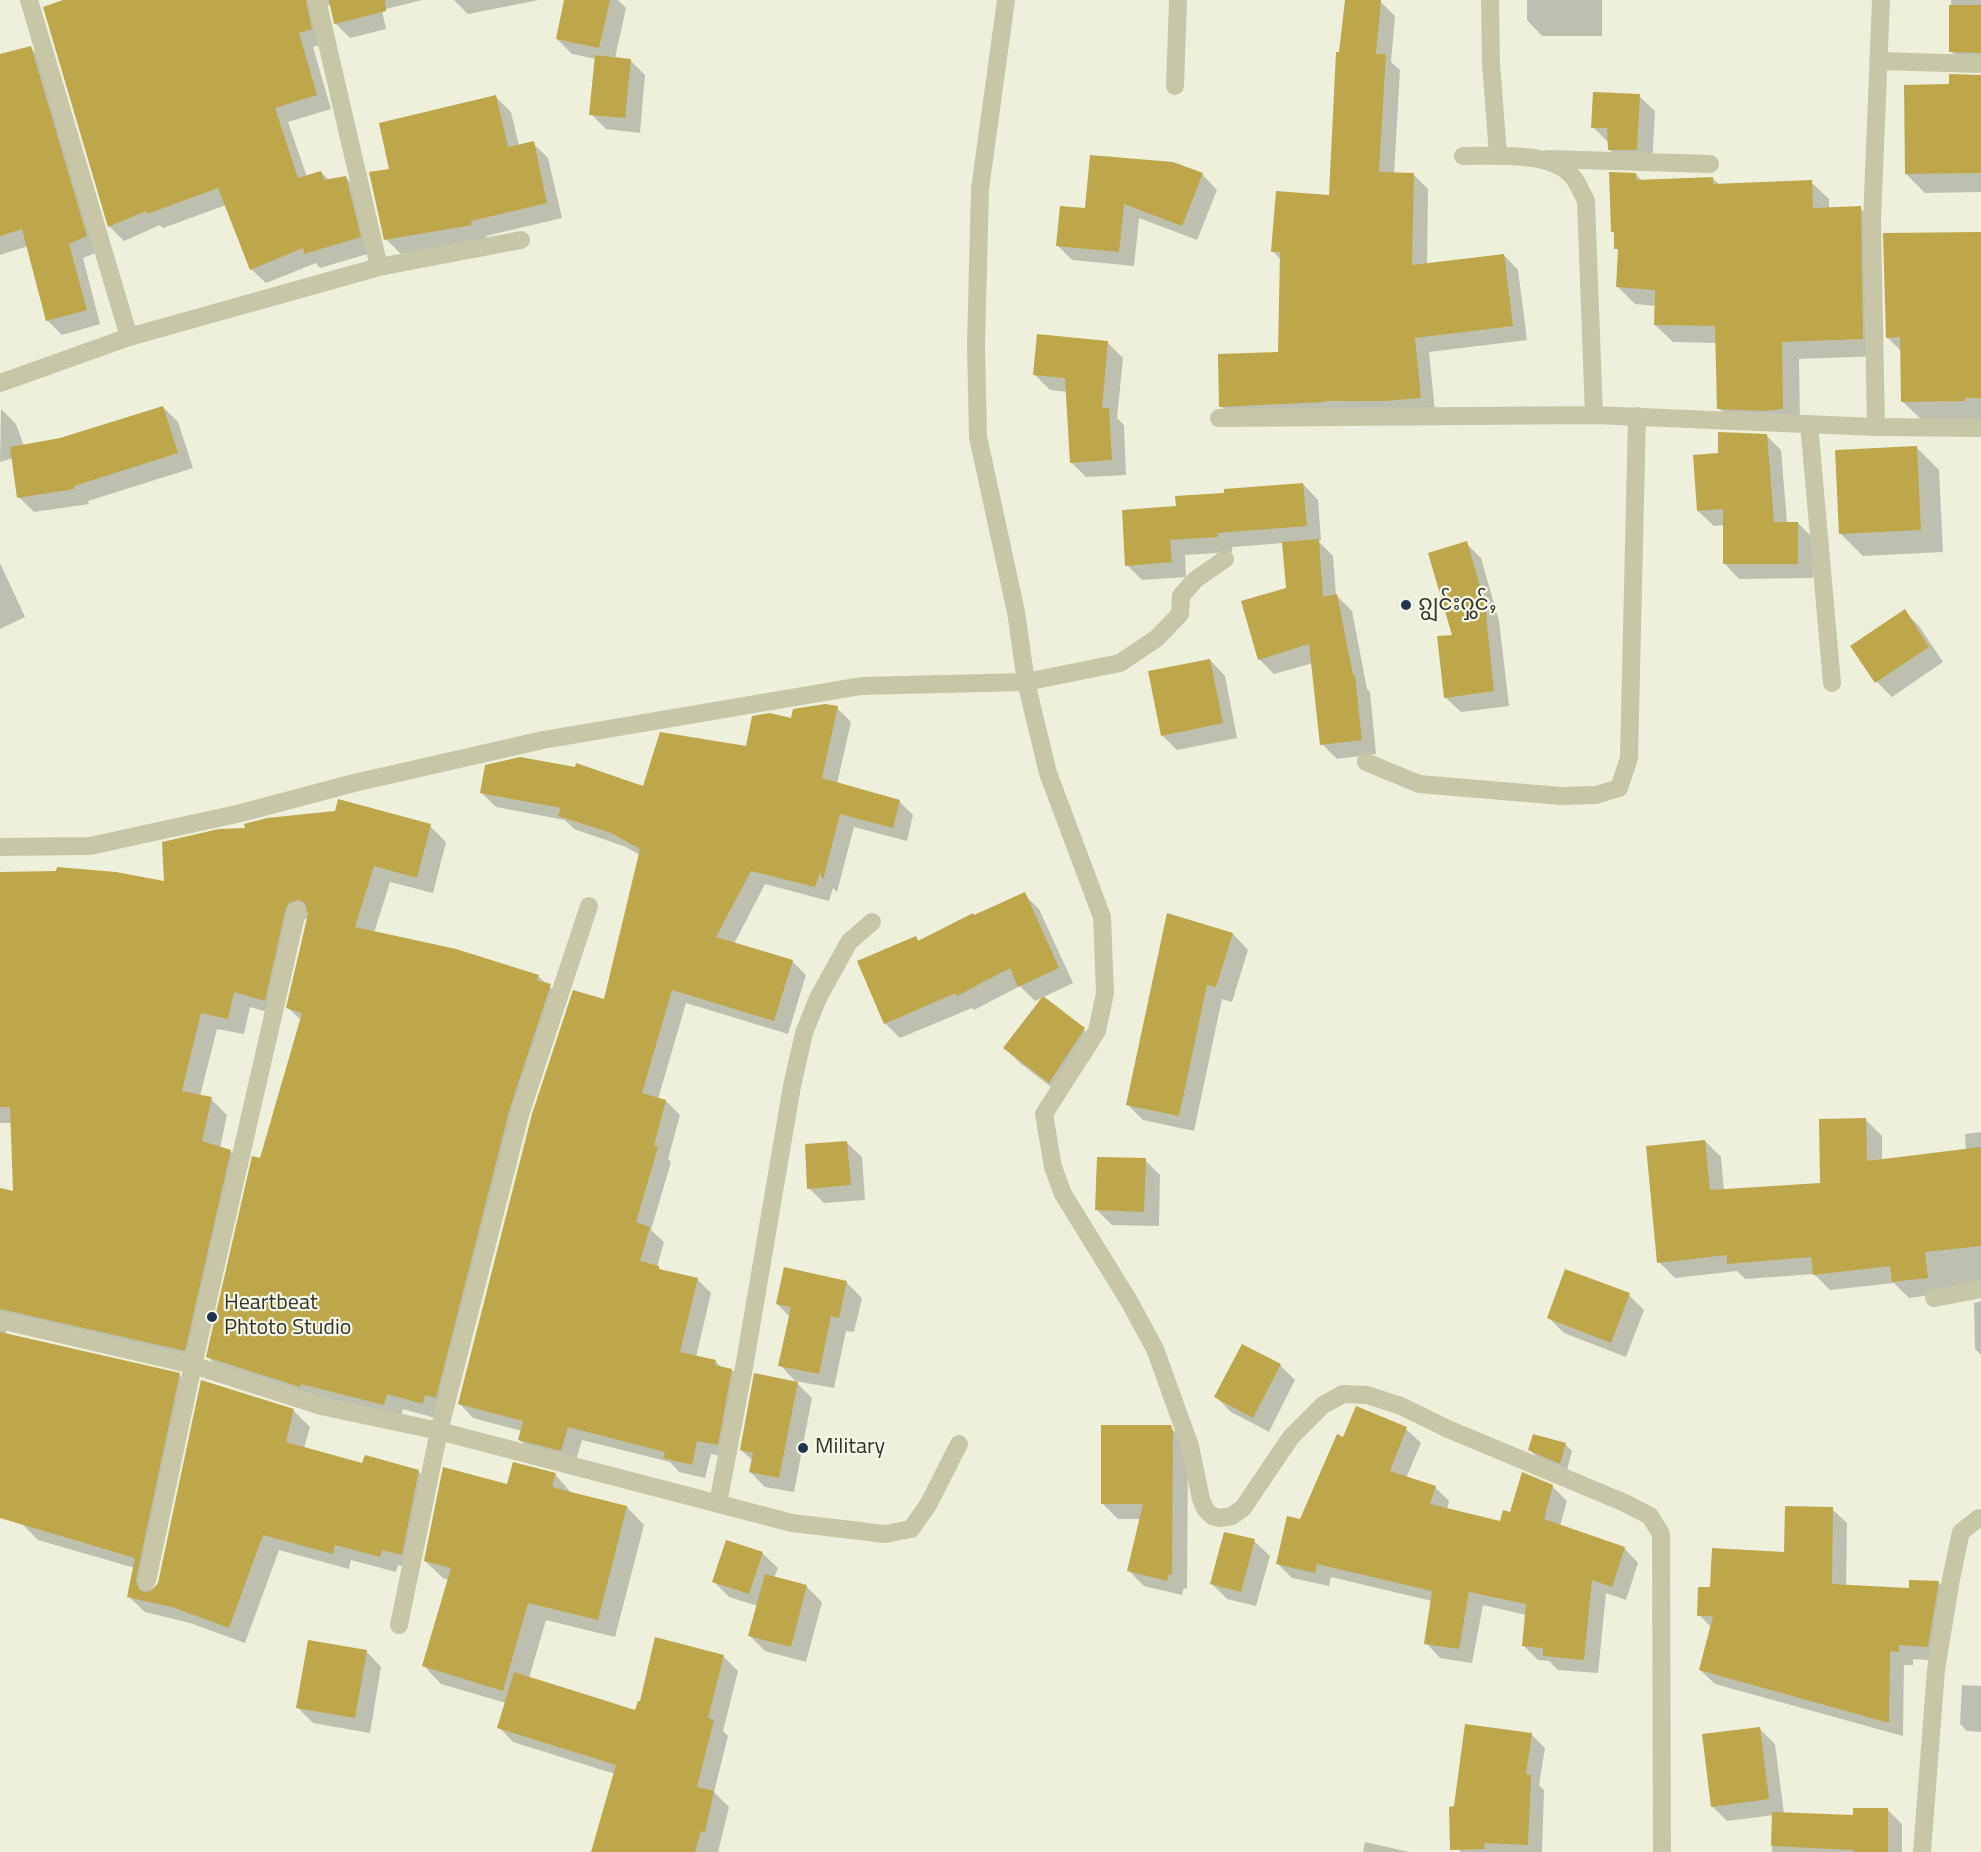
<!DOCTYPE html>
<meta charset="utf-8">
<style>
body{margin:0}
canvas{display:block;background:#eef0db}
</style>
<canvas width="1981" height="1852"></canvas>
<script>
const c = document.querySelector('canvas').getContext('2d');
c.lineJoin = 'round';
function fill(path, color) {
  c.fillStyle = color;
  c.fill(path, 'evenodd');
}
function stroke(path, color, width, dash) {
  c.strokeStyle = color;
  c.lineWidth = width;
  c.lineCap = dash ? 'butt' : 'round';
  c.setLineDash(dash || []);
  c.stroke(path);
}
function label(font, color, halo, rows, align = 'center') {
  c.font = font + ' "Titillium Web","Noto Sans Myanmar",sans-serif';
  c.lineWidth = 4.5;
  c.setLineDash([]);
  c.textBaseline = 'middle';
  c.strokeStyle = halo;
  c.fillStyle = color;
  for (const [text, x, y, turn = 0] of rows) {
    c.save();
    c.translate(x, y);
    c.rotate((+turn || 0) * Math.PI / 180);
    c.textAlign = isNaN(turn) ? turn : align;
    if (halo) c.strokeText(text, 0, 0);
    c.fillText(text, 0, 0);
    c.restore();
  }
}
fill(new Path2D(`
 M68 0H422L382 10 386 29 350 38 335 23 330 5 323 7 326 44 313 47 331 109 288 122 307 177 321 172 329 180 346 178 361 192 374 252 320 268 316 263 266 283 251 269 226 205 163 228 160 225 124 241 109 226Z
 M454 0H539L468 14Z
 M566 0H618L626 8 615 58 630 60 645 75 640 133 606 129 591 114 596 59 572 54 557 39Z
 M1346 0 1381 2 1395 16 1391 62 1400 70 1394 174H1413L1428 189 1427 265 1504 255 1518 270 1527 340 1429 352 1435 412 1236 421 1221 406 1280 354 1281 260 1273 251 1331 197 1340 54Z
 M1527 0H1602V36H1542L1527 20Z
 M1951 0H1981V71H1970L1951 51Z
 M31 48 45 63 101 251 83 258 100 324 62 335 48 321 28 246 0 255V56Z
 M1981 77V192L1925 193 1906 174 1951 86Z
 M1639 96 1655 111 1652 165 1625 164 1609 149 1608 142 1593 127Z
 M496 97 511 112 519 146 533 143 548 158 562 218 486 236 487 240 401 254 386 239Z
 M1202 174 1217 190 1197 240 1139 218 1134 266 1072 260 1057 245 1086 210Z
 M1636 174 1642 181 1712 178 1720 185 1811 182 1829 199V209L1860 208 1878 225 1880 356 1799 359 1800 426H1736L1719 408 1717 343 1673 342 1655 325 1656 306 1635 304 1617 286 1620 252 1616 248V235L1613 232Z
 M1981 233V419L1922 420 1902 401V352L1887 337Z
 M1108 343 1123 358 1117 418 1124 425 1126 475 1086 477 1071 462 1068 392 1050 390 1035 375Z
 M163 407 178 422 193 468 88 501 89 504 34 512 19 497 13 458 0 462 1 409 16 424 24 446 60 440Z
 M1766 435 1781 450 1787 523H1798L1813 538V578L1739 579 1724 563V525L1714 526 1698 511 1720 455Z
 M1916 447 1939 470 1943 552 1863 556 1840 533Z
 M1303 484 1318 500 1321 540 1318 541 1333 556 1336 595 1352 611 1367 689 1370 692 1376 754 1337 759 1322 744 1313 663 1274 674 1259 659 1288 589 1284 543 1232 547V552L1185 555 1186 577 1142 580 1127 565 1177 508 1225 494Z
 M1466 543 1481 558 1499 621 1509 706 1461 712 1445 697Z
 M0 563 25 617 0 629Z
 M1904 611 1919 626 1943 662 1892 697 1877 682 1852 646Z
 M1210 660 1225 676 1237 738 1177 750 1162 735Z
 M837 708 851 722 837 784 899 801 913 815 907 841 854 827 837 892 833 888 829 901 765 884 734 944 792 961 806 975 788 1034 686 1003 658 1099 666 1101 680 1115 668 1159 671 1162 651 1230 664 1242 657 1267 663 1271 697 1279 711 1293 696 1357 715 1361 722 1368 732 1370 746 1384 731 1458 711 1454 705 1478 679 1472 670 1462 582 1440 575 1464 534 1454 520 1440 522 1431 473 1418 459 1403 605 1001 640 855 626 847 574 829 565 820 496 807 482 793 644 787 747 748 793 720Z
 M430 826 446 842 433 893 390 882 374 933 538 976 566 1002 526 1125 439 1419 403 1409 400 1420 224 1373 208 1357 301 1020 288 1008 309 918 305 919 302 925 281 1016 250 1007 244 1034 217 1029 200 1096 211 1099 227 1115 220 1148 230 1151 246 1167 200 1367 8 1328 5 1334 179 1375 195 1391 152 1592 159 1584 203 1381 294 1411 310 1427 304 1448 363 1465 419 1472 435 1488 418 1571 398 1565 396 1572 351 1560 349 1569 279 1550 245 1643 190 1623 145 1612 128 1596 135 1568 38 1540 22 1524 0 1515V1190L14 1193 12 1123H0V873L165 882Z
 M1024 894 1039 909 1073 983 1035 1001 1020 986 974 1010 972 1008 900 1038 885 1023 916 938 920 942Z
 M1168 915 1233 934 1248 950 1232 1002 1222 999 1194 1131 1143 1120 1127 1104Z
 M1043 998 1084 1030 1099 1045 1064 1097 1020 1063 1005 1048Z
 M1866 1120 1882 1136V1160L1966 1150 1965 1134 1981 1132V1288L1909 1298 1894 1283 1830 1290 1814 1274 1745 1279 1737 1271 1675 1278 1659 1262 1705 1141 1721 1157 1724 1191 1822 1185Z
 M846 1142 862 1157 865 1200 824 1203 809 1188Z
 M1145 1160 1160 1175 1159 1226 1112 1225 1096 1209Z
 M847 1283 862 1298 854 1332 846 1331 834 1388 795 1381 780 1365 790 1317 777 1304Z
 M1629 1295 1644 1310 1626 1357 1564 1333 1549 1318Z
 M1981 1301V1355L1975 1349 1974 1303Z
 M1280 1365 1295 1380 1269 1432 1231 1412 1216 1397Z
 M797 1383 812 1398 794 1492 765 1487 750 1472 753 1461 741 1450Z
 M1357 1408 1406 1429 1421 1443 1406 1478 1435 1487 1449 1501 1447 1510 1501 1523 1511 1514 1523 1474 1553 1487 1567 1501 1560 1526 1624 1548 1638 1563 1626 1600 1606 1593 1598 1673 1558 1670 1549 1661 1538 1660 1523 1645 1526 1615 1483 1605 1472 1663 1440 1658 1426 1643 1432 1601 1331 1577 1329 1586 1292 1578 1278 1564 1344 1439Z
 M1170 1427 1185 1442 1188 1448 1187 1589 1184 1588 1182 1595 1144 1586 1129 1571 1141 1519H1118L1103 1504Z
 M1565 1444 1572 1451 1567 1470 1537 1457 1530 1450Z
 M555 1474 572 1494 627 1507 644 1525 615 1637 546 1620 529 1678 637 1712 723 1656 738 1671 723 1731 728 1736 714 1792 729 1807 718 1852H595L615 1774 513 1742 499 1727 506 1703 441 1684 424 1666 449 1580 443 1578 425 1561 508 1485Z
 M1832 1509 1847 1523 1846 1586 1910 1589 1939 1583 1953 1597 1942 1661 1913 1659V1665H1904L1903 1736 1715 1684 1700 1670 1712 1628 1699 1615 1711 1588 1786 1554Z
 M1254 1541 1270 1556 1256 1606 1227 1599 1212 1584Z
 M762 1553 778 1568 774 1578 807 1587 822 1602 806 1662 765 1651 750 1636 758 1606 729 1597 714 1582Z
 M366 1651 381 1667 370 1733 313 1723 297 1707Z
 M1962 1685 1981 1686V1732L1967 1731 1960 1724Z
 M1760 1729 1775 1744 1784 1814 1855 1816 1887 1809 1902 1824V1852H1772L1774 1815 1727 1821 1712 1806Z
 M1531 1734 1545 1748 1539 1785 1544 1790 1542 1852H1460L1465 1792Z
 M1365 1842 1409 1852H1363Z`), '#0003');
fill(new Path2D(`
 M63 0H306L312 29 299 33 317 95 275 108 298 178 321 171 324 180 346 176 361 237 304 254 303 248 250 270 218 188 147 214 146 211 108 227 43 7Z
 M329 0H385L386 11 334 24Z
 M564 0H610L599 48 556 39Z
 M1345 0H1381L1376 54H1386L1379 172 1414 173 1412 265 1504 254 1513 326 1415 338 1421 398 1385 401H1325V402L1219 407 1218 354 1278 352 1280 252H1271L1276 191 1329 195 1336 52H1339Z
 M1949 5H1981V53L1949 52Z
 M31 46 87 236 69 244 87 310 46 321 22 229 0 236V54Z
 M595 55 631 59 625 118 589 115Z
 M1949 74 1981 75V173L1905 174 1904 85 1949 84Z
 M1593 92 1640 94 1637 150H1608L1607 128H1591Z
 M496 95 508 147 534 141 547 203 471 221 472 225 384 240 369 172 389 169 379 123Z
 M1090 155 1173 162 1203 173 1182 226 1124 204 1119 252 1056 246 1060 206 1085 208Z
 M1609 172 1636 173V180L1713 177V184L1812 180 1813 208 1861 206 1863 339 1782 342 1783 409 1765 411 1717 409 1715 326 1654 325 1655 290 1616 287 1618 249H1614V232H1611Z
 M1981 232V398H1965V401L1901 402 1900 337 1886 338 1883 233Z
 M1037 334 1108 341 1102 408H1109L1112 460 1070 463 1065 378 1033 375Z
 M163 406 178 453 74 486V489L17 498 10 447 60 438Z
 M1718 432 1767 434 1774 522H1798V564H1723V509L1697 511 1693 455 1718 453Z
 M1917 446 1921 530 1839 534 1835 450Z
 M1303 483 1307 526 1217 533 1218 537 1170 540 1172 562 1125 566 1122 510 1176 506 1175 496 1224 493V489Z
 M1319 539 1323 597 1337 594 1353 675H1355L1362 740 1320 745 1309 644 1258 660 1241 601 1286 588 1282 542Z
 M1467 541 1485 604 1494 691 1444 698 1437 636 1452 635 1428 553Z
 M1905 609 1929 647 1875 683 1850 646Z
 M1210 659 1223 723 1161 736 1148 671Z
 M825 704 838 706 822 778 900 800 893 828 840 814 823 880 820 872 815 887 751 871 716 937 793 960 774 1021 672 990 642 1093 666 1100 654 1146 658 1147 636 1222 650 1227 640 1261 659 1266V1269L698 1278 680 1352 716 1360 715 1365 732 1369 718 1445 697 1441 692 1465 663 1458 665 1452 568 1427 561 1451 518 1440 523 1421 458 1404 532 1114 573 990 604 999 640 849 611 833 558 816 561 808 480 793 485 765 520 757 575 767 576 763 643 786 660 732 746 746 752 716 770 713 791 718 793 709Z
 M338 799 431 824 417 878 374 866 355 927 456 949 539 975 537 980 551 984 510 1108 436 1398 425 1395 423 1404 387 1394 384 1405 301 1384 300 1387 206 1357 252 1156 260 1158 302 1013 286 1008 308 914 305 903 299 900 289 903 286 908 265 1001 234 992 228 1019 201 1013 182 1091 212 1097 202 1141 231 1150 185 1351 0 1309V1188L13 1191 10 1107H0V872L56 871 57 867 116 872 164 881 162 842 219 829 245 828 244 824 267 818 335 811Z
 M1025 892 1059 968 1018 987 1010 968 957 996 956 993 884 1024 857 961 916 936 918 941 973 913 974 915Z
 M1167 913 1233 933 1216 987 1207 985 1179 1116 1126 1105Z
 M1043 996 1085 1028 1049 1083 1003 1048Z
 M1866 1118 1867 1161 1981 1147V1246L1925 1252 1928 1278 1892 1282 1890 1266 1813 1275 1811 1257 1727 1264V1255L1657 1263 1646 1146 1705 1140 1710 1190 1820 1183 1819 1119Z
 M847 1141 851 1185 807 1189 805 1144Z
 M1097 1157 1146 1158 1144 1212 1095 1210Z
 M784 1267 847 1281 839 1318 831 1316 819 1374 778 1366 791 1307 776 1304Z
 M1565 1269 1630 1293 1611 1343 1547 1318Z
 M0 1332 180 1373 136 1579 137 1585 140 1590 145 1592 151 1591 158 1583 201 1380 294 1409 286 1442 362 1463 365 1455 419 1470 402 1555 382 1550 380 1557 335 1545 333 1554 263 1535 229 1628 172 1607 127 1597 135 1558 0 1518Z
 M1242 1344 1281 1364 1253 1418 1214 1397Z
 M754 1373 798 1382 779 1478 749 1472 753 1453 740 1450Z
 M1356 1406 1407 1427 1390 1471 1436 1486 1430 1504 1500 1521 1503 1510 1510 1512 1522 1472 1553 1485 1544 1519 1625 1547 1612 1587 1592 1580 1584 1660 1543 1656V1648L1522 1646 1526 1604 1469 1592 1459 1649 1424 1644 1432 1591 1317 1564 1315 1573 1276 1564 1287 1516 1300 1519 1337 1434 1343 1437Z
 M1101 1425H1171L1173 1432 1172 1575 1169 1574 1167 1581 1127 1571 1143 1504H1101Z
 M1533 1434 1566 1443 1560 1464 1528 1450Z
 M513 1462 556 1473 552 1486 555 1488 627 1506 598 1620 528 1603 503 1691 422 1666 451 1568 424 1561 443 1467 507 1484Z
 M1785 1506 1833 1507 1832 1584 1909 1588V1580L1939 1581 1928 1647 1899 1645V1652L1890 1651 1889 1723 1699 1670 1713 1616H1697L1698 1587H1710L1712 1548 1784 1552Z
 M1224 1532 1255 1539 1241 1592 1210 1584Z
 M726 1540 763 1552 749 1594 712 1582Z
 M765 1574 807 1585 791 1647 748 1636Z
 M655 1637 724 1655 708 1718 714 1720 697 1787 714 1791 705 1832 701 1831 695 1852H591L616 1765 497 1728 514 1672 635 1710 638 1701H640Z
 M308 1640 367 1650 355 1718 296 1708Z
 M1465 1724 1532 1733 1526 1774 1531 1775 1528 1845 1484 1843 1485 1849 1450 1850 1449 1807 1454 1806Z
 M1760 1727 1769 1799 1711 1807 1702 1734Z
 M1853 1808H1888V1852H1854V1850L1771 1846 1772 1812 1853 1815Z`), '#bea64b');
stroke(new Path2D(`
 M29 0 129 337
 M317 0 379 267
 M1006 0 980 189 976 344 978 437 1016 612 1026 682 1048 773 1102 917 1105 993 1097 1031 1044 1114 1053 1167 1063 1194 1129 1301 1155 1349 1190 1446 1201 1499 1205 1509 1212 1516 1220 1518 1232 1516 1243 1508 1291 1437 1323 1405 1343 1394 1367 1395 1401 1406 1448 1429 1625 1503 1650 1516 1661 1534 1662 1852
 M1490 0 1491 63 1498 155
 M1880 61 1981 64
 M1175 86 1178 0
 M1463 156C1493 156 1552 151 1572 176 1578 183 1582 193 1586 201L1594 415
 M1548 159 1710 164
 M0 383 129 337 379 267 521 240
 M1219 418 1594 415 1876 427 1981 428
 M1809 424 1832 683
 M1876 427 1872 220 1881 0
 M1366 762 1419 784 1561 796 1596 795 1619 788 1629 758 1637 416
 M0 847 90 846 241 813 354 783 543 740 861 686 1026 682 1120 663 1157 638 1180 614 1181 596 1195 580 1225 559
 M1934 1298 1981 1289
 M0 1320 193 1365 321 1406 439 1431 792 1523 885 1534 911 1529 928 1505 959 1444
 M718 1503 745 1362 792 1086 804 1033 818 998 849 942 872 922
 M147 1581 193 1365 297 911
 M399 1625 439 1431 521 1111 589 906
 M1922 1852 1936 1670 1951 1579 1961 1532 1979 1518 1981 1519`), '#c7c7a8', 18);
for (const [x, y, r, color] of [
 [1406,605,6,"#203453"],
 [212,1317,6,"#203453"],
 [803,1448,6,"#203453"]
]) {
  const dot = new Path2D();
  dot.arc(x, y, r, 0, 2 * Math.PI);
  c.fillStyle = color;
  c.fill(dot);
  stroke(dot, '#f6f8e7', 2);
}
label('22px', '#343328', '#f6f8e7', [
 ["ၵျွင်းႁွင်ႇ",1418,605],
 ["Heartbeat",224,1304],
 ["Phtoto Studio",224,1329],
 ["Military",815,1448]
], 'left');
</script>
